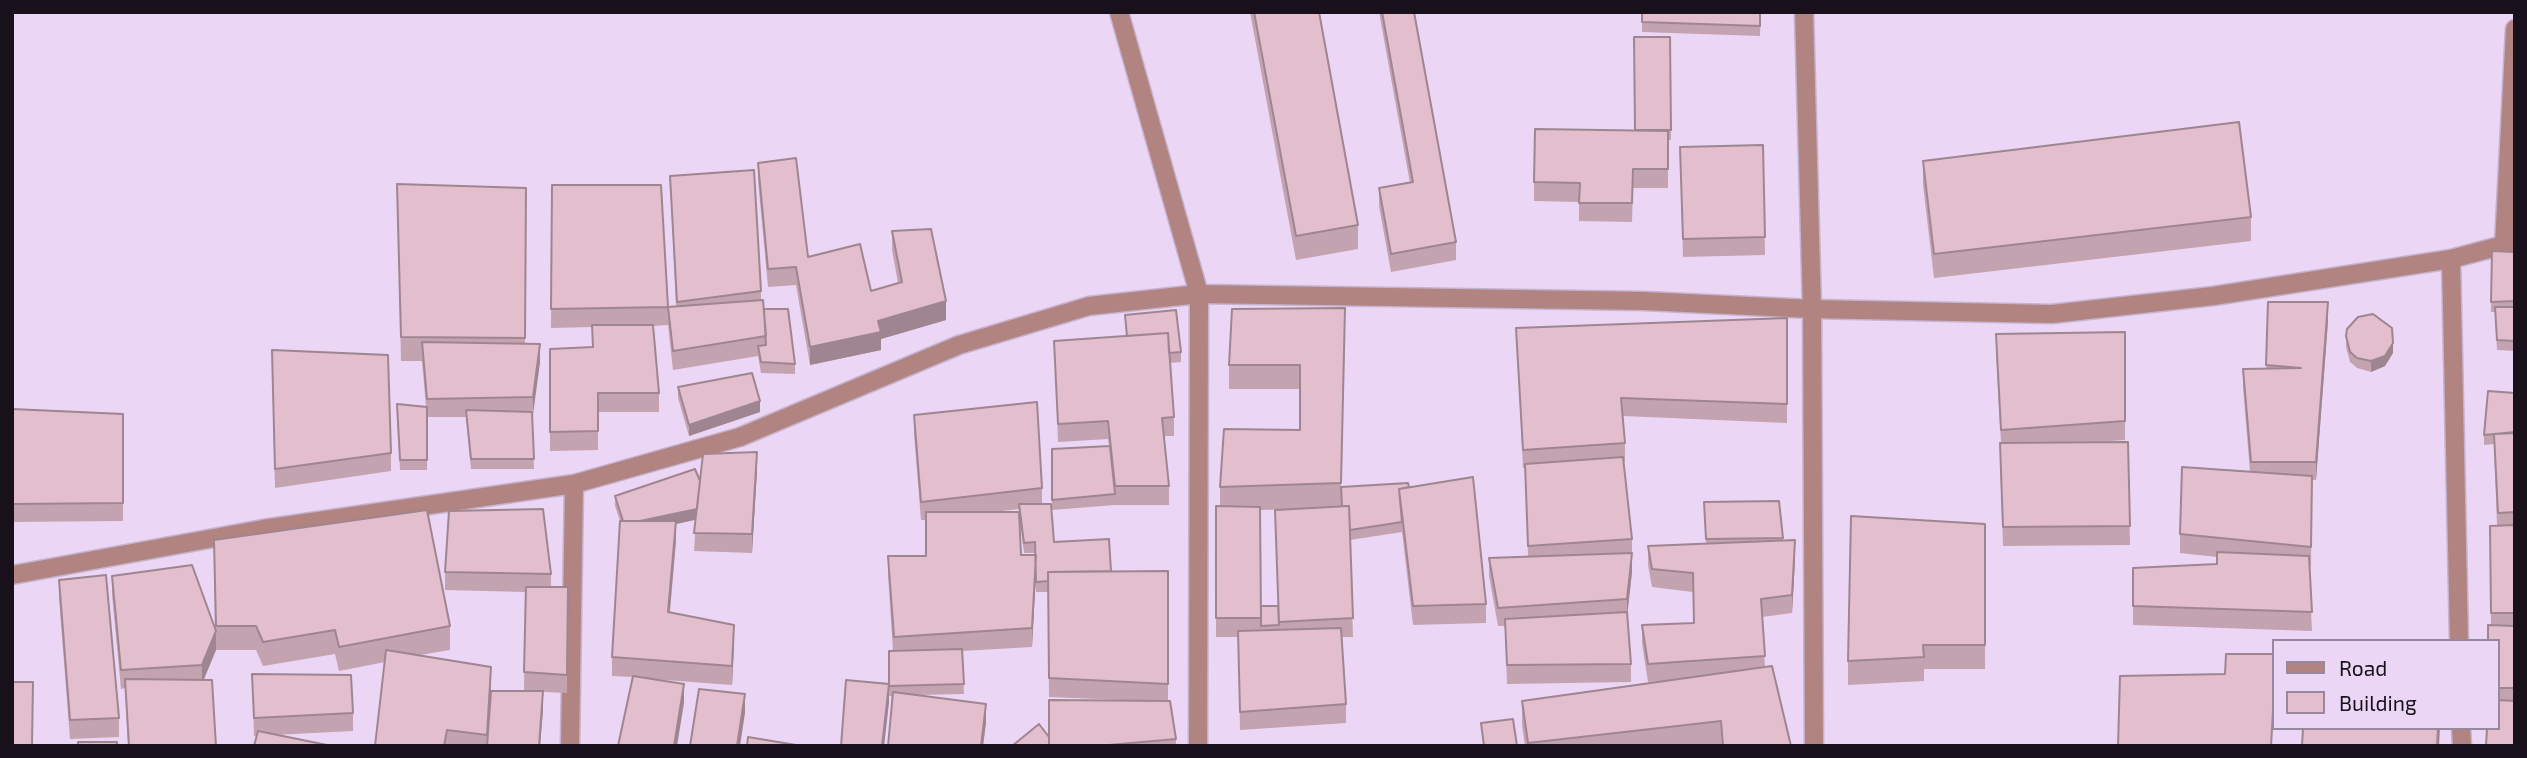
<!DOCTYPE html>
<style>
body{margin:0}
#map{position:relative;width:2527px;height:758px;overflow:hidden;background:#ebd7f5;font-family:"Exo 2",sans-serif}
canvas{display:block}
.frame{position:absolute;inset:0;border:14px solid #18111b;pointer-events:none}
.legend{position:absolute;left:2272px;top:639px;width:228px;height:91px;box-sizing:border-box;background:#ebd7f5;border:2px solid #97889e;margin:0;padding:9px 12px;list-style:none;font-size:21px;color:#18111b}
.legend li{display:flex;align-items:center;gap:14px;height:35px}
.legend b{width:35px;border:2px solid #97889e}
</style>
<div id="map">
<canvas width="2527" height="758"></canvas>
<div class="frame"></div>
<ul class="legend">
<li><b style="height:9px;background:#b18481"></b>Road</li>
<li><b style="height:19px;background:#e3becc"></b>Building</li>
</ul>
</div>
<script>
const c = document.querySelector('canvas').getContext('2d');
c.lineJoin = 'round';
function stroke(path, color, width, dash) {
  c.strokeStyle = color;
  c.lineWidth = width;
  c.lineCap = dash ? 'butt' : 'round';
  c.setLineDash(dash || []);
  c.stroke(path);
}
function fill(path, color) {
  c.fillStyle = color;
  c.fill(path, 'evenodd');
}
const minor = new Path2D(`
 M1119 12 1199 294 1198 746
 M1804 12 1812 309 1814 746
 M2504 245 2515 29
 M2451 259 2459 641
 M12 575 263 529 574 484 740 437 959 345 1089 306 1199 294 1644 301 1812 309 2052 314 2213 296 2451 259 2515 242
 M2461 728 2462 746
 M570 746 574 484`);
stroke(minor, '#c5b3ce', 21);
stroke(minor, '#b18481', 18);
fill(new Path2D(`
 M1250 12H1319L1358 225V249L1296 260Z
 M1379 12H1414L1456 242V260L1391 272 1379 206V188L1410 183Z
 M1642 12H1761L1760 36 1642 32Z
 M1670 37 1671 140H1668V188H1633L1632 222 1579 221V202L1534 201V182L1635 130Z
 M1763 145 1765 255 1683 257 1680 147Z
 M1923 161 2251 217V241L1934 278 1923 185Z
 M758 163 808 257 871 291 898 283 892 250V231L946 320 881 339V350L810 365 796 285 768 287 758 181Z
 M670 176 761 291V300L764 309 795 364V374L761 373 758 356 673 370 668 325V307L676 306Z
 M397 184 526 188 525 344 540 362 532 415 534 469H471L466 417H427V470H400L397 414 426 407 422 361H401Z
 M552 185 668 307V325L653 326 659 393V412H598V450L550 451V349L592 347V327L551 328Z
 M2492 251 2515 252V351L2497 350 2495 312H2491Z
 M2268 302 2328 321 2316 480H2312L2311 566H2309L2312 631 2133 625V568L2217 564V557L2180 553V534L2250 472 2243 387V369L2266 368Z
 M1125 315 1181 352V362L1170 363 1174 417V436H1164L1169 486V505H1115L1052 510V449L1109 446 1108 439 1058 442 1054 341 1126 336Z
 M1787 318V423L1623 416 1625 443V462H1624L1632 539V572L1627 615 1631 664V682L1507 684 1505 626H1498L1489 576V558L1528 556 1525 468H1523L1516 328Z
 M1345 332 1341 487H1409L1486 604V623L1413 625 1402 532 1350 540 1353 637H1341L1346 704V723L1240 730 1238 637H1216V506H1220V487L1300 430V389H1229V365ZM1300 509 1275 510 1278 606H1261L1260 510Z
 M2125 332V440L2083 443 2128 442 2130 545 2003 546 2000 462V443H2001L1996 352V334Z
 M2346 336 2393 353 2385 366 2371 372 2357 368 2350 362 2346 347Z
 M272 369 391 453V471L275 488Z
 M678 387 760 412 689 436 678 398Z
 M2515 393V746L2497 728V641H2488V625L2491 626 2490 526H2497L2494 444 2484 445V435Z
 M12 409 123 414V521L12 522Z
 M914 415 1042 488V504L1054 542 1111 571H1168V701L1176 739V746H1012L1049 737 1121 700 1049 697 1048 592H1036L1035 580 1032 647 962 651 964 694 917 695 986 722 983 746H888L892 696H889L884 746H841L888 684 893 651 888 574V556H926V520H921L914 434ZM1019 509V512H994ZM1019 515 1024 553H1035V555H1021Z
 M757 470 752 553 694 551 696 520 676 524V540L670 612 734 643 732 685 652 679 684 703 633 677 612 676V657L620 521 615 506V496Z
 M1779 501 1783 540 1795 559 1792 613 1762 617 1765 667 1791 746H1721V744L1710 746H1525L1522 725V701L1661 681 1648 682 1642 644V625L1694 623 1693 592 1652 587 1648 565V546L1706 544 1704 512Z
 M1985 524V669H1924V681L1848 685V661Z
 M214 564 450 626V650L420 655 491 696 539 691H524L525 592 445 590V572L551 574V587H568L567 693 543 692V710L540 746H375L385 662 339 671 335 654 263 666 256 650H216L203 680 216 746H128L125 688 121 689 112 595V576L215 630Z
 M59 580 119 718V737L70 739 59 598Z
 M252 674 353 713V731L254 736Z`), '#c3a3af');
fill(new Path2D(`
 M946 301V320L881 339V350L810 365V347L878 321Z
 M2328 302V321L2316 480V462Z
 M2393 343V353L2385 366 2371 372V361Z
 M540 344V362L533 415V397Z
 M760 401V412L689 436V425Z
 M757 452V470L752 553V534Z
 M698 509V519L676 524V540L668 630 624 525Z
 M1795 540V559L1792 613V595Z
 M1632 553V572L1627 617V599Z
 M1036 555V573L1032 647V628Z
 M734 625V643L732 685V666Z
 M216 631V650L202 684V665Z
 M491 667V691L488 746H487Z
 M684 684V703L677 746H674Z
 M889 684V703L884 746H882Z
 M543 691V710L540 746H539Z
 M745 694V713L740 746H737Z
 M986 704V722L983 746H981Z
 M2438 728H2440L2439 746H2437Z`), '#9f858f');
const building = new Path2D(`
 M1254 12H1319L1358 225 1296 236Z
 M1382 12H1414L1456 242 1391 254 1379 188 1413 182Z
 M1642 12H1760V26L1642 22Z
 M1634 37H1670L1671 130H1635Z
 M2239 122 2251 217 1934 254 1923 161Z
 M1535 129 1668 131V169H1633L1632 203H1579L1580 183 1534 182Z
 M1763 145 1765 237 1683 239 1680 147Z
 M796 158 808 257 860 244 871 291 902 282 892 231 931 229 946 301 878 321 881 332 810 347 796 267 768 269 758 163Z
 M754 170 761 291 677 302 670 176Z
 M397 184 526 188 525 338 401 337Z
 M552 185H661L668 307 551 309Z
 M2492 251 2515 252V301L2491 302Z
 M763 300 766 336 673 351 668 307Z
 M2268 302H2328L2316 462H2251L2243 369 2301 368 2266 365Z
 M2495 307H2515V341L2497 340Z
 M1345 308 1341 483 1220 487 1224 429 1300 430V365H1229L1232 309Z
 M764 309H788L795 364 761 362 758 346 766 345Z
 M1176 310 1181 352 1169 353 1168 333 1127 336 1125 315Z
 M2373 314 2392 328 2393 343 2385 356 2371 361 2357 358 2350 352 2346 336 2347 329 2358 317Z
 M1787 318V404L1621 398 1625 443 1523 450 1516 328Z
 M592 325H653L659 393H598V431L550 432V349L593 347Z
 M2125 332V421L2001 430 1996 334Z
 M1168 333 1174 417 1162 418 1169 486H1115L1108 421 1058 424 1054 341Z
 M422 342 540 344 533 397 427 399Z
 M272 350 388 355 391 453 275 469Z
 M752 373 760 401 689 425 678 387Z
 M2488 391 2515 393V432L2484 435Z
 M1037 402 1042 488 921 502 914 415Z
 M397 404 427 407V460H400Z
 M12 409 123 414V503L12 504Z
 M466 410 532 412 534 459H471Z
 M2515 433V512L2498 513 2494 434Z
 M2128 442 2130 526 2003 527 2000 443Z
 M1110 446 1115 494 1052 500V449Z
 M757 452 752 534 694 533 703 454Z
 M1623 457 1632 539 1528 546 1525 464Z
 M2182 467 2312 476 2311 547 2180 534Z
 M695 469 700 481 697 509 640 521H623L615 496Z
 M1473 477 1486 604 1413 606 1399 489Z
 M1408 483 1409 487 1399 489 1402 522 1350 530 1349 506H1342L1341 487Z
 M1779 501 1783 538 1706 539 1704 502Z
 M1019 504H1051L1054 542 1109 539 1111 571 1048 572V581L1036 582 1035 542 1024 543Z
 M1216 506 1260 507 1261 618H1216Z
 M1349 506 1353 618 1279 622 1275 510Z
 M543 509 551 574 445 572 449 511Z
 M427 510 450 626 339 647 335 630 263 642 256 626H216L214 540Z
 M926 512H1019L1021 555H1036L1032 628 894 637 888 556H926Z
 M1851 516 1985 524V645H1923L1924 657 1848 661Z
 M620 521H676L668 612 734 625 732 666 612 657Z
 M2515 525V613H2491L2490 526Z
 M1795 540 1792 595 1761 599 1765 656 1648 664 1642 625 1694 623 1693 573 1652 569 1648 546Z
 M2217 552 2309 556 2312 612 2133 606V568L2217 564Z
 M1632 553 1627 599 1498 608 1489 558Z
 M192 565 216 631 202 665 121 670 112 576Z
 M1168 571V684L1049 678 1048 572Z
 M106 575 119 718 70 720 59 580Z
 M526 587H568L567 675 524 672Z
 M1261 606H1278L1279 625 1261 626Z
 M1627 612 1631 664 1507 665 1505 619Z
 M2488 625 2515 626V688H2497V641H2488Z
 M1341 628 1346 704 1240 712 1238 631Z
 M962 649 964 684 889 686V651Z
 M386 650 491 667 487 735 447 730 444 746H375Z
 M2226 654H2273V711L2271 746H2118L2120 676 2225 674Z
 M1772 666 1791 746H1723L1721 721 1528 743 1522 701Z
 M252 674 351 675 353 713 254 718Z
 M633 676 684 684 674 746H618Z
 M125 679 212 680 216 746H129Z
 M846 680 889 684 882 746H841Z
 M12 682H33L32 746H12Z
 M699 689 745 694 737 746H690Z
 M491 691H543L539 746H487Z
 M893 692 986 704 981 746H888Z
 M1049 700 1170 701 1176 739 1098 746H1049Z
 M2497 700 2515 701V746H2486L2487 728H2497Z
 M1513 719 1517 746H1484L1481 723Z
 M1039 724 1049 737V746H1012Z
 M2303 728H2438L2437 746H2302Z
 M258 731 332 746H254Z
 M748 737 802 746H747Z
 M78 742H117V746H78Z`);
fill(building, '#e3becc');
stroke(building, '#9f858f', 2);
</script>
